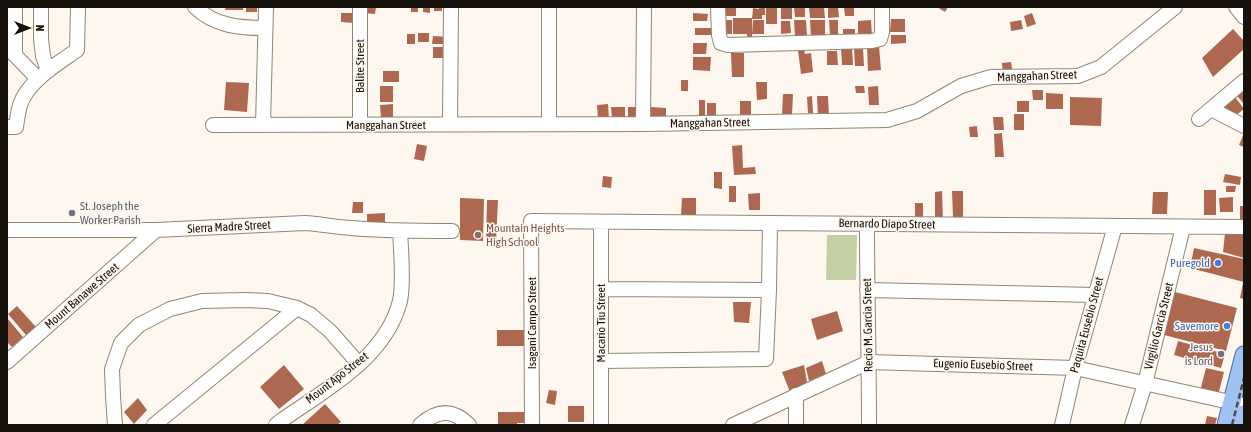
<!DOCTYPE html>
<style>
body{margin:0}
#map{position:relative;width:1251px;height:432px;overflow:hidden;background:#fdf7ef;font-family:"Asap Condensed",sans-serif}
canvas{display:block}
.frame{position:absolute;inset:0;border:8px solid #17120b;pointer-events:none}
.north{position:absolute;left:8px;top:8px;width:40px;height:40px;-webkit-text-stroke:3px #fdf7ef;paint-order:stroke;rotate:90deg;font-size:11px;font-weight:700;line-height:16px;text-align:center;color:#17120b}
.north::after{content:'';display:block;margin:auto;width:14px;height:18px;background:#17120b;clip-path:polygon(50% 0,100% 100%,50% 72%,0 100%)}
</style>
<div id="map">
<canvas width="1251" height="432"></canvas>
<div class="frame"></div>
<div class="north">N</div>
</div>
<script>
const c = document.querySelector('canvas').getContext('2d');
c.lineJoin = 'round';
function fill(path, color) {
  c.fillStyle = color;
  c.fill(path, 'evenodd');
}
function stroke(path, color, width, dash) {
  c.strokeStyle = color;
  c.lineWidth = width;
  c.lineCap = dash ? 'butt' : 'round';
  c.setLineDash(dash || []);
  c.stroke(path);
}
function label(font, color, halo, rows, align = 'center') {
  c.font = font + ' "Asap Condensed",sans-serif';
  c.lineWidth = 3;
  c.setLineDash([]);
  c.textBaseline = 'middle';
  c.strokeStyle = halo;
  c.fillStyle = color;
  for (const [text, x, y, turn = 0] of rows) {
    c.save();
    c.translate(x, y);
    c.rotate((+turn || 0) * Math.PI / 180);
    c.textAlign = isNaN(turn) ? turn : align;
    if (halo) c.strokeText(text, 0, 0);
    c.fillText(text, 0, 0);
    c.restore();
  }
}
fill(new Path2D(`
 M827 235H857L856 280H826Z`), '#c4cfa5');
fill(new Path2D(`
 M226 7H243V10H225Z
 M246 7H257V12H246Z
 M363 7H376L375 14 363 13Z
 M411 7H418V12H411Z
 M423 7H430V13L423 12Z
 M434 7H442V11H434Z
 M724 7H736V16H724Z
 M759 7H765V15H762V19H752L753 8 759 9Z
 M766 7H777V24H766Z
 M781 7H792V19H781Z
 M794 7H805V17H795Z
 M809 7H824L825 18H810Z
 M828 7H838L839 17 828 18Z
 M844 7H854V16H845Z
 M937 7H948L945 12Z
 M341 13H354V23L341 22Z
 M693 13 708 14 707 21H693Z
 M1032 13 1036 24 1027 27 1024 16Z
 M733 18H752V40H747V34H733Z
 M891 19H905V32H890Z
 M723 20H732V34H723Z
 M753 20H764V34H752Z
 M794 20H806L807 36 795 37Z
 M810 20H825V37H811Z
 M829 20H838V34L830 35Z
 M871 20 872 36 858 37V21Z
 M1021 20 1023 29 1011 31 1010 22Z
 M781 21H790L791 33 781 34Z
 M695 28H712V35H695Z
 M843 29H855V38H843Z
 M1233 29 1244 41V49L1213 77 1202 58Z
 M418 33H429V42H418Z
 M407 34H415V44H407Z
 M891 35H906V43L891 44Z
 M433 36 449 37V44H432Z
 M693 43H707L706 54H693Z
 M879 46 881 70 868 71 867 47Z
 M433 47H448V58H433Z
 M841 47H852L853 65H842Z
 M854 48H863L864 66H855Z
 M804 49 805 54 811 53 813 72 801 74 798 50Z
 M827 51H837L838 65H827Z
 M731 53H744V77H732Z
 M693 57H711L710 71 693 70Z
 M1011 62 1013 75 1003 76 1002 63Z
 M383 71H399V82H383Z
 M681 80H688V91H681Z
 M226 82 249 83 247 112 224 110Z
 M756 82H767V99L757 100Z
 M380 86H393V102H380Z
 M855 86H864L865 93H856Z
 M878 86 879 105H869L868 87Z
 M1032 90H1043V100H1033Z
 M1244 90V104L1237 96Z
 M1046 93 1063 94V109H1046Z
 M783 94H793L792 115H782Z
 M812 96 813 113H808L807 97Z
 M817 96H828L829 116 818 117Z
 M1070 97 1102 98 1101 126 1070 125Z
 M1235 97 1244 109 1231 119 1222 108Z
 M699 100H705V119H699Z
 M740 101H751V118H740Z
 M1017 101H1029V112H1017Z
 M707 103H716V117H707Z
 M393 104V117H381L380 105Z
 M608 104 609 119 598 120 597 105Z
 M611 107H625V118H612Z
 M628 107H637V118L628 119Z
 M650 107 666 108V119L650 118Z
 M1014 114H1024V130H1014Z
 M993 117H1003L1004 130H994Z
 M977 126 978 137H970L969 127Z
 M1002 133 1004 157H995L994 134Z
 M1244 133V147L1239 145Z
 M417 144 427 146 424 161 414 159Z
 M742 145 743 168 755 167 756 174 734 175 732 146Z
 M714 172H722V189L714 188Z
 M1225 174 1241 177 1240 185 1223 182Z
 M603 176 612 177 611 188 602 187Z
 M729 186H736V202H729Z
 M1226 186H1236L1235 192H1226Z
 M1204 190H1216V215H1204Z
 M942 191 943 220H935V192Z
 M952 191H963V217H953Z
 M1153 192H1168L1167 214H1152Z
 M760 193V210H749L748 194Z
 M1233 197V212H1220L1219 198Z
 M460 198 484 199 483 241 460 240Z
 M682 198H696V215H681Z
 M487 200H498L496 242H486Z
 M353 202H363V213H352Z
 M915 203H923V220H915Z
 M1240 206H1244V219H1240Z
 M385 213V225L367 226V214Z
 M1225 233H1244V258L1223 252Z
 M1194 248 1244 259V282L1190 268Z
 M1243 283H1244V299L1240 298Z
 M1175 292 1237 308 1226 351 1164 335Z
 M733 302H751L749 323 734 322Z
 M17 306 36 327 26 335 8 314Z
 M837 311 843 331 817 340 811 319Z
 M7 318 23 337 12 347 7 342Z
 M497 330H527V346H497Z
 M1178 341 1225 354 1221 368 1174 355Z
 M822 361 826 374 809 381 806 368Z
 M284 365 304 389 279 409 260 387Z
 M804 365 807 382 790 392 782 372Z
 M1206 368 1224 372 1218 395 1200 391Z
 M549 390 557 391 555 405 546 403Z
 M138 398 147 410 134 424 124 412Z
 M325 404 341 422 337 425H302Z
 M568 406H584V422H568Z
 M498 412H525L526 423H517V425H498Z
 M1207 416 1217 418 1215 425H1205Z`), '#ae6850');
const minor = new Path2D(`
 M41 7V39L43 56 48 71
 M195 7C215 26 239 28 265 28
 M360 7V125
 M718 7 719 35 721 43 728 45 872 41 880 39 882 32V7
 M1236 7 1244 17
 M9 49 38 79
 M15 55V7
 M1211 109 1244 126
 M1199 119 1244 81
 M450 124 451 7
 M549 124V7
 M643 124 644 7
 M213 125 643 124 887 120 917 111 961 86 991 77 1078 76 1101 67 1175 7
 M263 125 266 7
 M7 127H16C17 120 18 112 20 105 28 81 57 64 77 50L78 7
 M601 222V425
 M867 224C867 291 869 358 869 425
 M7 230H156L305 223C320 224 335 227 351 228 384 231 418 231 452 231
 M601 289 769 290
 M867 290 1095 295
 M601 361 766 359 769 290 770 223
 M7 362 156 230
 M796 395V425
 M115 425 113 396 112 369 121 343 139 325 170 309 202 301 245 300 268 301 297 308 311 315 330 331 359 364
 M154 425 297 308
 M276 425 282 420C327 389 386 357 400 301 404 283 401 250 400 231
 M420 425C437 410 452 408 469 425
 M532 425 531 221 1244 227
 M733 425 869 362 1075 368 1244 405
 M1062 425 1075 368 1115 226
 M1132 425 1145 384 1183 227`);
const major = new Path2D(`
 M1226 425 1244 355
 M1241 425 1244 414`);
stroke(minor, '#928573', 16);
stroke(major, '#47699e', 19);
stroke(minor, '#fff', 14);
stroke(major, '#a0c1f4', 17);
stroke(new Path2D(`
 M1232 425 1244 378`), '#504b44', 2.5, [6, 3]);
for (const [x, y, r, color] of [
 [72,213,4,"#6b7280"],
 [478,235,4,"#8d6e63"],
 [1218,263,4,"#3f7fe0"],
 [1227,326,4,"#3f7fe0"],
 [1221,354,4,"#6b7280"]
]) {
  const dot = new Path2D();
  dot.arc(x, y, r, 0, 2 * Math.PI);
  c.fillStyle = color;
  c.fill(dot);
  stroke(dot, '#fdf7ef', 1.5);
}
label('12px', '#17120b', '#fdf7ef', [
 ["Balite Street",360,66,-90],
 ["Manggahan Street",1037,76,-2],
 ["Manggahan Street",710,123,-1],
 ["Manggahan Street",386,125],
 ["Bernardo Diapo Street",887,224,1],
 ["Sierra Madre Street",229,227,-3],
 ["Mount Banawe Street",82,296,-41],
 ["Isagani Campo Street",532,323,-90],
 ["Macario Tiu Street",601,323,-90],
 ["Recio M. Garcia Street",868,325,-91],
 ["Paquita Eusebio Street",1087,325,-75],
 ["Virgilio Garcia Street",1159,326,-76],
 ["Eugenio Eusebio Street",983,365,2],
 ["Mount Apo Street",337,378,-38]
]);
label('12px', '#5b616d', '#fdf7ef', [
 ["St. Joseph the",80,206],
 ["Worker Parish",80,220],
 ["Jesus",1213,347,"right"],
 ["is Lord",1213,361,"right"]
], 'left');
label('12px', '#785e54', '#fdf7ef', [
 ["Mountain Heights",486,228],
 ["High School",486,242]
], 'left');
label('12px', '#366cbe', '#fdf7ef', [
 ["Puregold",1210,263],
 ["Savemore",1219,326]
], 'right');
</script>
